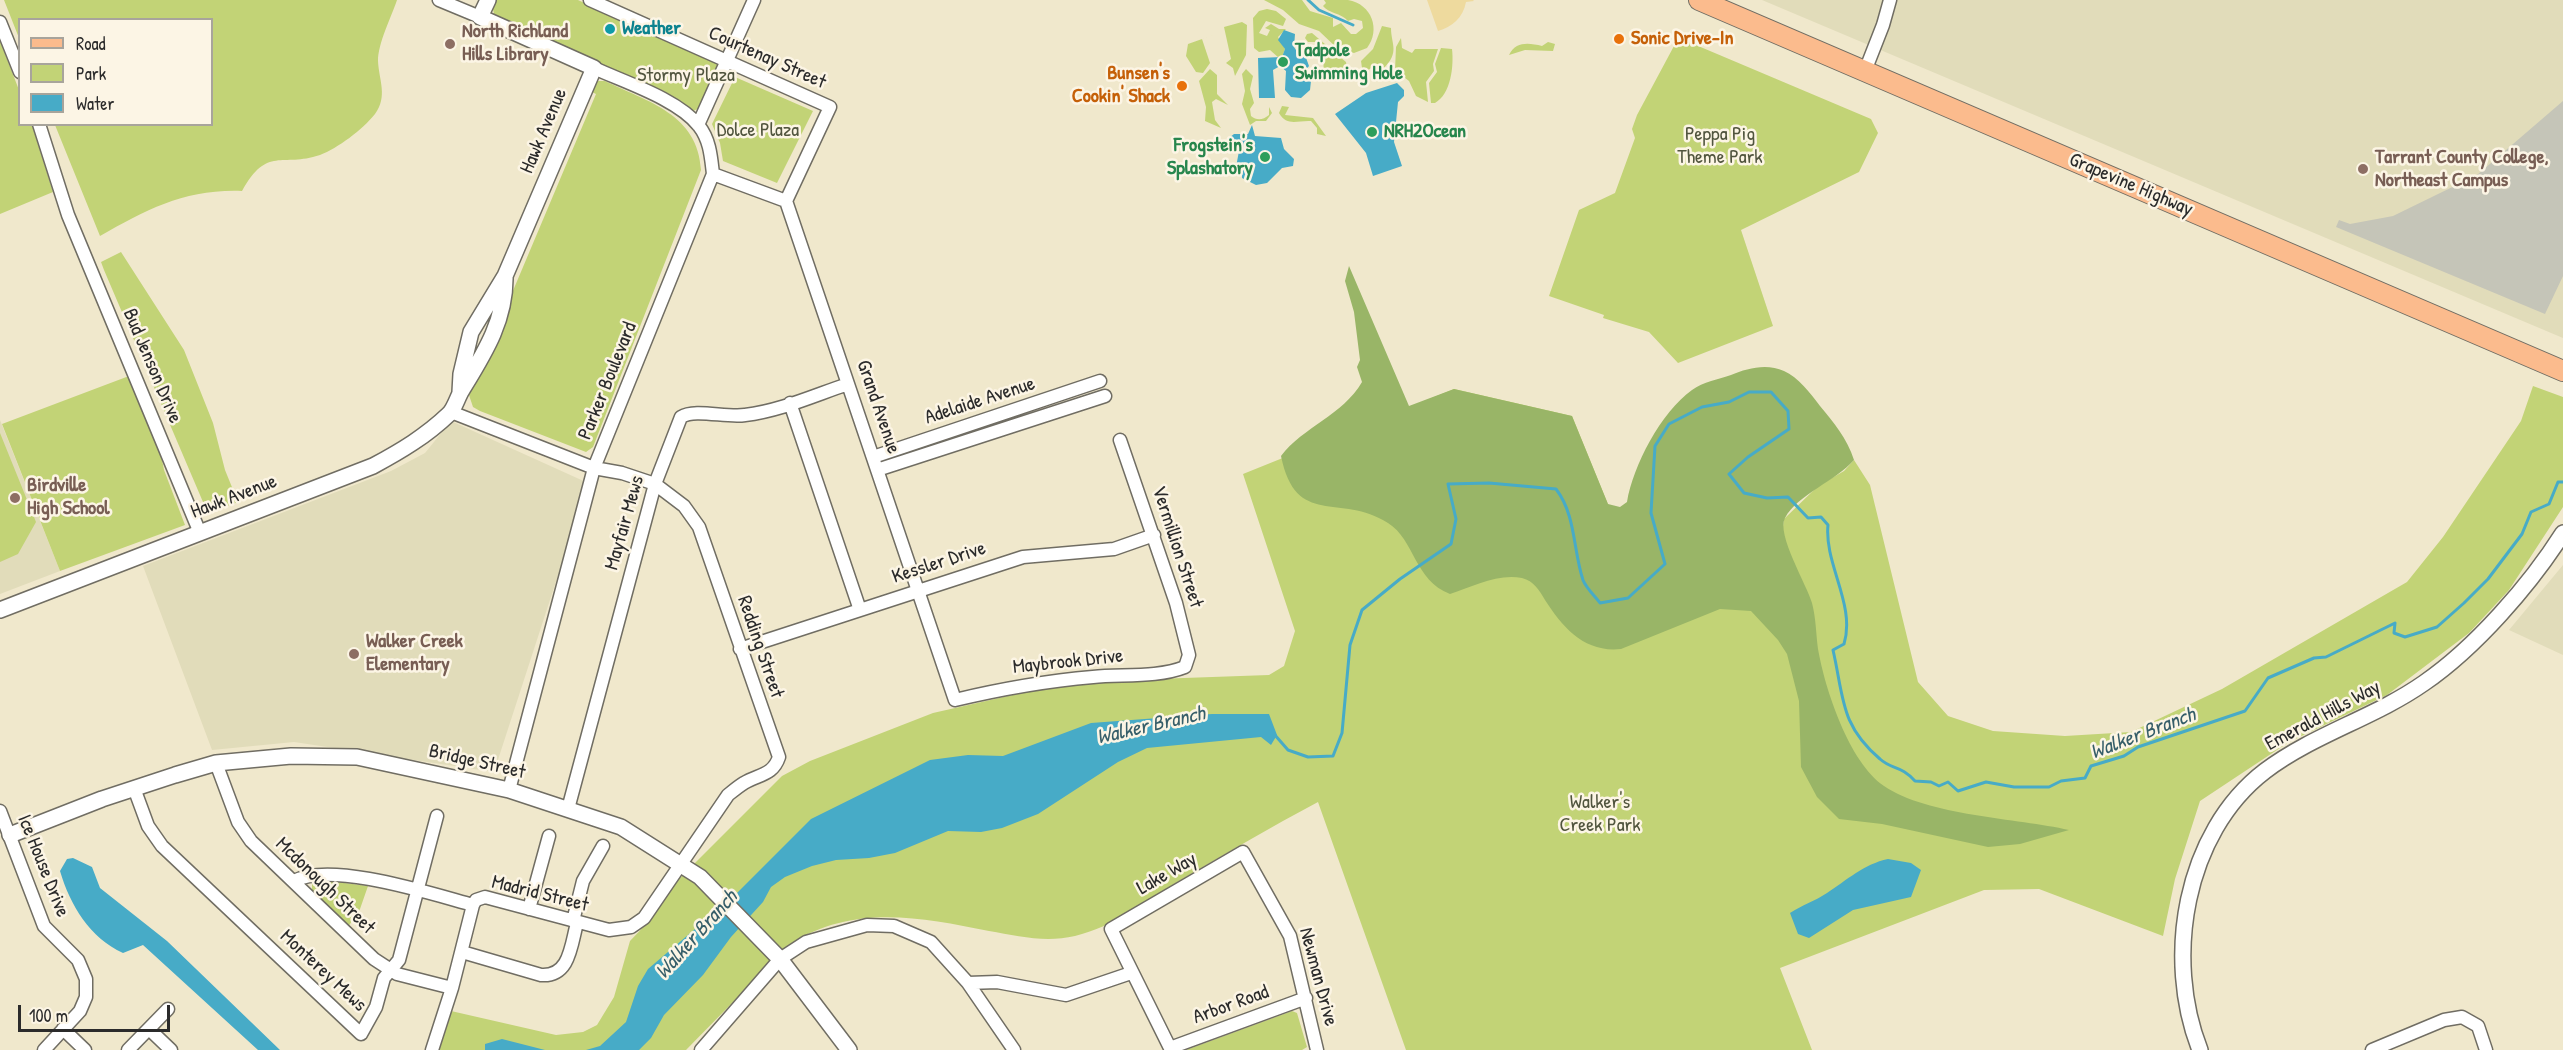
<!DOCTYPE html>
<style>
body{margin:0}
#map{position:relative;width:2563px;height:1050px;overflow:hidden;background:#f0e8cc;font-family:"Patrick Hand",sans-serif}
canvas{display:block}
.legend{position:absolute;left:18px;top:18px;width:195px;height:108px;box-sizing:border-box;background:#fcf5e5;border:2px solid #a8a49b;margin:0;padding:8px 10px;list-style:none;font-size:18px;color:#2b2b2b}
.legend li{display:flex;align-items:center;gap:12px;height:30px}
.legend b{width:30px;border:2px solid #a8a49b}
.scale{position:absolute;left:18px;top:1005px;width:152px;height:27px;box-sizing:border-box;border:3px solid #2b2b2b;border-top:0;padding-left:8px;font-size:18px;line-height:21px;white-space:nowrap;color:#2b2b2b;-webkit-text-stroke:4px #fcf5e5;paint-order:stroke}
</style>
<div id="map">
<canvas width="2563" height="1050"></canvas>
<ul class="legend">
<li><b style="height:8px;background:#fbbb8d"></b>Road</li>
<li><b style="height:16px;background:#c2d376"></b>Park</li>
<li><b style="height:16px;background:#47abc7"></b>Water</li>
</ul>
<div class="scale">100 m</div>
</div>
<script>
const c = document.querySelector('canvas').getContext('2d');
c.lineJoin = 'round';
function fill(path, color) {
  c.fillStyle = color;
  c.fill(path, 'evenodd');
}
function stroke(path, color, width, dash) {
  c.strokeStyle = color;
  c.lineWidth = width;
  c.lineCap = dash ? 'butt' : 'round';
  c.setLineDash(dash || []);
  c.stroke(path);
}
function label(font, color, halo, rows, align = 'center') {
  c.font = font + ' "Patrick Hand",sans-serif';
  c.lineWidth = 5;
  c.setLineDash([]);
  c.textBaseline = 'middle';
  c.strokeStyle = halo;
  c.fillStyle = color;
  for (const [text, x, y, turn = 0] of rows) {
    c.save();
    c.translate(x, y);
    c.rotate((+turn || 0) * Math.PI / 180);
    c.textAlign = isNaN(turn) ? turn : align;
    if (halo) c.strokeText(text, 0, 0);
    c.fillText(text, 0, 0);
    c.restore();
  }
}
fill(new Path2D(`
 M1762 0H2563V338Z
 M0 420 60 571 0 594Z
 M451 421 588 483 494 772 294 742 212 750 143 566 391 471 425 453Z
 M2563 565V655L2509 630Z`), '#e1dcba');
fill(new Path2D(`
 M2563 101V276L2545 314 2336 227 2339 220 2350 224 2393 216 2477 175Z`), '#c5c5b8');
fill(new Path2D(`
 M4 0H397C391 18 378 43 378 61 379 81 388 96 375 114 362 130 338 148 320 155 281 168 268 145 242 191 185 189 148 209 100 236L55 125 212 124V20H20L19 38Z
 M494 0H578L718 64 719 68 700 108 693 111 495 18 492 5Z
 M1264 0H1302L1310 11 1333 18V27L1341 23 1351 34H1356L1363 28 1362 21 1354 19 1348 21C1341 13 1328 13 1323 6L1326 3 1324 0C1331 0 1340 0 1348 0 1372 4 1381 30 1367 48L1354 53 1338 49 1319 31 1299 24 1283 10Z
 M1267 9 1276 11 1286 19 1283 26 1266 21 1259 33 1267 36 1270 30 1265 28 1271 24 1279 29H1286L1278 37 1285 49 1282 57 1279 58 1270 50 1259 52 1254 48 1253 18 1259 11Z
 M1242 22 1247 25 1246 55 1235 76 1233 68 1226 63 1231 59 1224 27Z
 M1382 26 1391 28C1391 44 1400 52 1384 68L1376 69 1374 66 1367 71 1362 68 1361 61 1373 49Z
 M1219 33 1202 39 1210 63 1203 73 1196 72 1186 56 1188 44Z
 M1312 33 1346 62 1347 71 1343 77 1330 81 1324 79 1323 52 1315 42H1308L1305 38 1307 34Z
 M1401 38 1402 48 1412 53 1415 49H1438L1433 64 1434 71 1426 82 1428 102 1416 96 1409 81 1395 70 1396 47Z
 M1684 40 1871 119 1878 133 1859 172 1741 230 1773 326 1678 363 1649 332 1603 318 1604 315 1549 296 1579 210 1615 193 1635 138 1632 129 1637 115 1674 46Z
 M0 41 19 90 20 124 32 125 53 192 0 214Z
 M1548 42 1555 44 1553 51 1525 50 1509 55C1516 41 1529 43 1542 46Z
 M1441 48 1452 49C1454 66 1451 94 1435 103H1431L1429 83 1437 72 1435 64Z
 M1210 69 1217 75V94L1228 105 1216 99 1212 102 1215 120 1221 128 1205 121 1206 107 1199 81Z
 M1246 69 1253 76 1250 89 1254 103 1250 109 1251 116C1257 121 1263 120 1269 115V107L1272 113 1266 121H1256L1250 125 1242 104 1245 91 1242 74Z
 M735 77 813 111 777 183 723 161 720 143 712 124Z
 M595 81H605C648 102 698 114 701 170L593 447 586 452 480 411 473 407 469 395 596 94 590 91Z
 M1282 106 1289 107 1285 115 1313 118 1326 136 1317 134V128L1311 121C1298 120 1287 127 1279 113Z
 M121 252 184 350 213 423 225 470 238 502 211 512 203 502 104 270 101 262Z
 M129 376 159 444 164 470 185 525 60 571 2 424Z
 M2533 386 2563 397V507L2509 590 2469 633 2387 695 2289 742 2200 801 2175 879 2163 936 2039 889 1984 890 1780 968 1812 1050H1406L1318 802C1271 827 1225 854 1179 881 1147 901 1113 927 1075 936 1045 943 1018 936 989 931 920 917 853 904 790 944L686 1050H439L451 1011 556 1035 583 1032 597 1025 614 997 630 941 650 920 678 880 782 776 810 761 933 713 1039 689 1127 680 1269 675 1284 666 1295 631 1243 474 1454 389 1572 416 1640 583 1782 533 1784 519 1818 486 1844 471 1854 460 1870 485 1918 682 1948 716 1993 731 2065 736 2131 732 2222 689 2407 582 2443 537 2521 421Z
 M0 433 36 522 18 554 0 562Z
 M321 880 368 886 360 909 348 927 312 894V884Z
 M1292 1011 1297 1013 1307 1047 1302 1050H1186Z`), '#c2d376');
fill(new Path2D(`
 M1349 266 1409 406 1454 389 1572 416 1608 504 1620 507 1627 502C1633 466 1661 412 1692 390 1703 382 1719 379 1731 375 1747 368 1767 363 1784 371 1798 377 1811 394 1820 406 1834 423 1847 438 1854 460 1836 481 1798 494 1785 518 1776 534 1807 585 1812 603 1816 618 1816 634 1818 649 1825 689 1849 762 1884 786 1928 816 2017 818 2069 830L2020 844 1988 847 1882 824 1839 819 1817 797 1801 767 1799 701 1787 654 1778 640 1751 611 1720 609 1621 649C1585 653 1563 628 1545 600 1539 590 1534 581 1522 578 1498 573 1472 587 1450 594 1414 580 1415 540 1388 523 1340 492 1296 529 1281 456 1303 427 1343 415 1362 382L1357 367 1360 360 1354 312 1345 281Z`), '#99b567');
fill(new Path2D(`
 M1427 0H1473L1474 1 1466 2C1463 18 1452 27 1438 31Z`), '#eeda9e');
fill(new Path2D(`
 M1284 30 1295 34 1294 47 1298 53 1305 55 1309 66 1305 71 1311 81 1310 90 1301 98 1291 97 1285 90 1286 71 1280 66 1273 70 1275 98H1259L1258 58 1282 57 1285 49 1278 40Z
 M1397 83 1404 90V96L1398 102 1394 142 1402 166 1373 176 1366 153 1335 114 1366 93Z
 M1252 125 1255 136 1281 138 1284 149 1294 159 1293 166 1282 168 1267 183 1256 185 1242 178V170L1236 167 1239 151 1227 147 1229 138 1234 134H1248Z
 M1212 714H1269L1277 735 1271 745 1261 737 1147 748 1118 762 1038 814 1002 828 981 832 948 831 895 853 869 858 836 860 812 866 785 877 771 887 763 902 731 937 703 975 664 1015 651 1038 639 1050H586L600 1046 626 1022 638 986 648 969 735 895 811 819 930 760 968 755 1003 756 1091 723Z
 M73 858 92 867 100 888 167 941 280 1050H258L143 945 123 953C90 938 70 905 60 871L67 859Z
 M1888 859 1911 863 1921 870 1911 897 1853 910 1809 938 1798 934 1790 913C1802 905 1815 901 1827 893 1847 880 1864 864 1888 859Z
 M502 1039 545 1050H485V1044Z`), '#47abc7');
stroke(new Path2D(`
 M1308 0 1319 10 1353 25
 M1274 734 1288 750 1308 757 1333 756 1342 733 1350 645 1362 610 1400 579 1451 544 1456 519 1448 484 1489 483 1556 489C1576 515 1573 550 1583 580 1586 588 1595 596 1600 603L1628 598 1665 564 1651 513 1655 446 1669 424 1702 407 1729 402 1749 392H1771L1788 411 1789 429 1748 457 1729 474 1744 493 1767 498 1788 497 1808 518 1821 517 1828 525C1824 564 1856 605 1844 644L1833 650C1844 698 1840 725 1880 759 1892 770 1901 765 1915 781L1931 782 1939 786 1948 782 1958 791 1986 782 2014 787H2049L2061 781 2085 778 2091 766 2124 756 2138 747 2245 711 2268 678 2314 658 2326 657 2395 623 2394 633 2405 637 2437 627 2464 603 2488 579 2522 534 2531 512 2549 504 2558 482H2563`), '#47abc7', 3);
const minor = new Path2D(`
 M439 0 480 17
 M590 0 830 107 786 201
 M0 22 20 72
 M1865 71 1883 25 1890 0
 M39 124 68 215 200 533
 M698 125 754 0
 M713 174 786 201 955 700C1001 689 1046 681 1093 677 1122 674 1157 678 1185 667L1189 655 1176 603 1120 440
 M790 403 860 610
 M873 457 1100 381
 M877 470 1105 396
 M740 649 1023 557 1114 549 1154 535
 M216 763 238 822 251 841 374 959 397 974 452 988
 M134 788 148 826 162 846 361 1034 376 1007 384 978 399 960 437 816
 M509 790 594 468 713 174C711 157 710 140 699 126 678 99 624 82 594 68
 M568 809 655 484 681 417C695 408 726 418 745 415 780 411 815 395 848 384
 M0 811 44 926 78 960 86 979V997L80 1011 44 1050
 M294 881C331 861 432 894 473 905L476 900 485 897 609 930 631 927 644 918 728 795C733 791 739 786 744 783 760 774 773 775 779 757L699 527 684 506 655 484 622 473 594 468 451 412
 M529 909 549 836
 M573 921 583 881 603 846
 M462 952 541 975C570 977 571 945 577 923
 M968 983 997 982 1066 995 1131 973
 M63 1029 85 1050
 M149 1029 171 1050
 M1170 1048 1306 998
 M128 1050 168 1009
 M432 1050 452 988 473 905
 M701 1050 780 959 806 942 867 925 894 926 931 942 968 983 1014 1050
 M1171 1050 1111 929 1243 852 1290 936 1317 1050
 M2372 1050 2444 1020 2462 1017 2478 1026 2486 1050`);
const tertiary = new Path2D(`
 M460 392 461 374 471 332 505 276 594 68 480 17 488 0
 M0 610 373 466C401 451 426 436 449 414 455 408 457 398 462 390 484 354 506 320 505 276
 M10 835 102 799 175 775 216 763 291 756 357 757 509 790 621 827 700 877 780 959 849 1050
 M2200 1050C2164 959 2184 833 2265 771 2314 734 2374 718 2424 683 2475 648 2530 585 2563 533`);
const primary = new Path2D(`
 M1699 0 2563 371`);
stroke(minor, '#706d63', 15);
stroke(tertiary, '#706d63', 18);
stroke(primary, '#706d63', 22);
stroke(minor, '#fff', 12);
stroke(tertiary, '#fff', 15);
stroke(primary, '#fbbb8d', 20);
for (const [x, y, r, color] of [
 [610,29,6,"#0f9aa8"],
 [1619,39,6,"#e8710a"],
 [450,44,6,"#8d6e63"],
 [1283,62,6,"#2e9e5b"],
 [1182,86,6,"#e8710a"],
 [1372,132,6,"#2e9e5b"],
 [1265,157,6,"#2e9e5b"],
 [2363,169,6,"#8d6e63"],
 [15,498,6,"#8d6e63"],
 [354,654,6,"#8d6e63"]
]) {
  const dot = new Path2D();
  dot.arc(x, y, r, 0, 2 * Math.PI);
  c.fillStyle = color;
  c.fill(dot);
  stroke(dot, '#fcf5e5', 2);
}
label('bold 20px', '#0d838f', '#fcf5e5', [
 ["Weather",622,29]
], 'left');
label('bold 20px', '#785e54', '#fcf5e5', [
 ["North Richland",462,32],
 ["Hills Library",462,55],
 ["Tarrant County College,",2375,158],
 ["Northeast Campus",2375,181],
 ["Birdville",27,486],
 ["High School",27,509],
 ["Walker Creek",366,642],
 ["Elementary",366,665]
], 'left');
label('bold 20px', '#c56008', '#fcf5e5', [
 ["Sonic Drive-In",1631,39],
 ["Bunsen's",1170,74,"right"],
 ["Cookin' Shack",1170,97,"right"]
], 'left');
label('bold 20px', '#27864d', '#fcf5e5', [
 ["Tadpole",1295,51],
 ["Swimming Hole",1295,74],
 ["NRH2Ocean",1384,132],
 ["Frogstein's",1253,146,"right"],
 ["Splashatory",1253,169,"right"]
], 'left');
label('20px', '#2b2b2b', '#fcf5e5', [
 ["Courtenay Street",767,58,24],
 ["Hawk Avenue",544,131,-67],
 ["Grapevine Highway",2131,185,23],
 ["Bud Jenson Drive",152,366,67],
 ["Parker Boulevard",608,381,-68],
 ["Adelaide Avenue",980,401,-18],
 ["Grand Avenue",878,407,71],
 ["Hawk Avenue",234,497,-21],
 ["Mayfair Mews",625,523,-74],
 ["Vermillion Street",1177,547,72],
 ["Kessler Drive",939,563,-18],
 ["Redding Street",760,647,71],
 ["Maybrook Drive",1068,662,-6],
 ["Emerald Hills Way",2323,716,-28],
 ["Bridge Street",477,762,13],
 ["Ice House Drive",43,866,68],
 ["Lake Way",1167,874,-30],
 ["Mcdonough Street",325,886,44],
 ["Madrid Street",540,894,14],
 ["Monterey Mews",323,971,43],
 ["Newman Drive",1318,977,75],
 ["Arbor Road",1231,1005,-20]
]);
label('20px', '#51553e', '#fcf5e5', [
 ["Stormy Plaza",686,76],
 ["Dolce Plaza",758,131],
 ["Peppa Pig",1720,135],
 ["Theme Park",1720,158],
 ["Walker's",1600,803],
 ["Creek Park",1600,826]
]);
label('italic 21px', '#365e69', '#fcf5e5', [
 ["Walker Branch",1151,726,-13],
 ["Walker Branch",2143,734,-21],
 ["Walker Branch",697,935,-48]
]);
</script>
